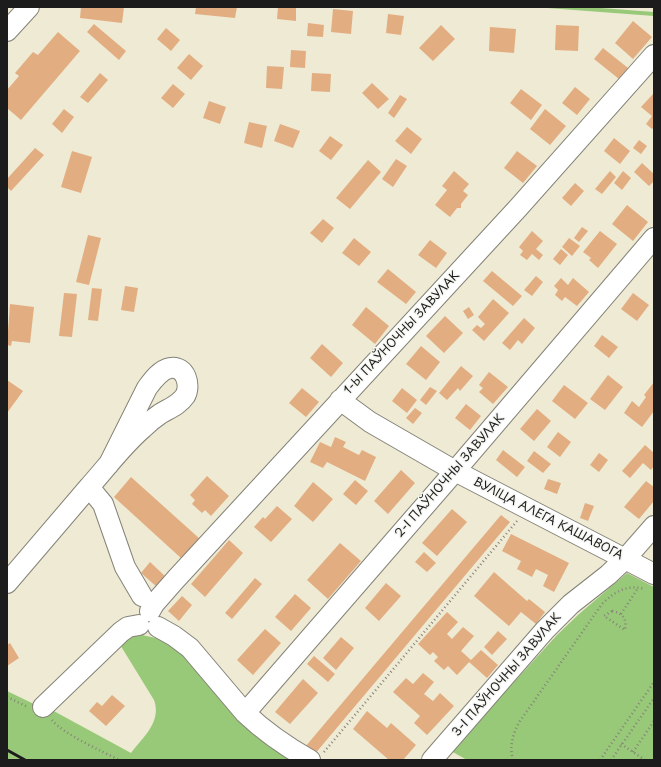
<!DOCTYPE html>
<meta charset="utf-8">
<style>
body{margin:0}
#map{position:relative;width:661px;height:767px;overflow:hidden;background:#eeead4;font-family:"Playpen Sans",sans-serif}
canvas{display:block}
.frame{position:absolute;inset:0;border:8px solid #1c1c1c;pointer-events:none}
</style>
<div id="map">
<canvas width="661" height="767"></canvas>
<div class="frame"></div>
</div>
<script>
const c = document.querySelector('canvas').getContext('2d');
c.lineJoin = 'round';
function fill(path, color) {
  c.fillStyle = color;
  c.fill(path, 'evenodd');
}
function stroke(path, color, width, dash) {
  c.strokeStyle = color;
  c.lineWidth = width;
  c.lineCap = dash ? 'butt' : 'round';
  c.setLineDash(dash || []);
  c.stroke(path);
}
function label(font, color, halo, rows, align = 'center') {
  c.font = font + ' "Playpen Sans",sans-serif';
  c.lineWidth = 3;
  c.setLineDash([]);
  c.textBaseline = 'middle';
  c.strokeStyle = halo;
  c.fillStyle = color;
  for (const [text, x, y, turn = 0] of rows) {
    c.save();
    c.translate(x, y);
    c.rotate((+turn || 0) * Math.PI / 180);
    c.textAlign = isNaN(turn) ? turn : align;
    if (halo) c.strokeText(text, 0, 0);
    c.fillText(text, 0, 0);
    c.restore();
  }
}
fill(new Path2D(`
 M534 7H588L654 12V16Z
 M627 573 654 587V760H467L451 751 557 635 579 614Z
 M137 634 170 641 293 760H7V691L36 705 50 709 131 753C143 737 162 722 154 700L119 643Z`), '#98c978');
fill(new Path2D(`
 M81 7H124L122 23 80 18Z
 M196 7H237L235 18 195 14Z
 M278 7H296V21L277 19Z
 M333 9 353 11 351 34 331 32Z
 M388 14 404 16 401 35 386 33Z
 M633 21 652 37 633 59 615 43Z
 M308 23 324 25 323 37 307 36Z
 M94 24 126 51 119 60 87 32Z
 M441 25 455 39 433 61 419 48Z
 M556 25 579 26 578 51 555 50Z
 M490 27 516 29 514 53 489 51Z
 M166 28 180 40 171 51 157 39Z
 M58 32 80 51 21 120 7 108V90L19 76 15 73 33 52 38 55Z
 M603 48 628 68 619 79 594 59Z
 M291 50 306 51 305 68 290 67Z
 M189 54 203 66 191 80 177 68Z
 M267 66 284 67 282 89 266 88Z
 M100 73 108 80 88 103 80 97Z
 M312 73 331 74 330 92 311 91Z
 M372 83 389 99 378 109 362 93Z
 M173 84 185 94 173 108 161 98Z
 M575 87 590 99 577 115 562 103Z
 M521 89 542 105 531 120 510 103Z
 M653 94 654 95V127L652 129 646 124 652 116 641 107Z
 M400 95 407 99 394 118 388 113Z
 M209 101 226 107 220 124 203 118Z
 M64 109 74 117 62 133 52 124Z
 M545 109 566 126 550 145 530 129Z
 M249 122 267 126 262 148 244 143Z
 M280 124 300 131 293 148 274 141Z
 M407 127 422 139 411 154 395 141Z
 M330 136 343 145 331 160 319 151Z
 M614 138 630 151 620 164 604 151Z
 M639 140 647 146 641 154 633 148Z
 M35 148 44 155 11 191 7 187V179Z
 M72 151 92 157 81 193 61 187Z
 M517 151 537 166 523 183 504 168Z
 M396 159 407 166 393 187 382 179Z
 M368 160 381 172 350 209 336 198Z
 M642 163 654 174V181L649 186 634 172Z
 M454 171 469 184 463 191 468 195 461 204V208H457L450 217 435 205 447 190 442 186Z
 M610 171 616 177 602 194 595 189Z
 M623 171 631 178 622 190 614 183Z
 M575 183 584 191 571 206 562 198Z
 M627 205 648 222 633 241 612 224Z
 M323 219 334 228 322 243 310 233Z
 M582 227 588 231 579 242 574 238Z
 M532 231 543 241 536 249 543 255 539 260 532 254 527 260 520 255 523 251 519 247Z
 M600 231 617 244 598 268 589 260 591 258 583 252Z
 M88 235 101 238 89 285 76 282Z
 M354 238 371 252 359 266 342 253Z
 M569 238 580 246 572 256 562 247Z
 M430 240 447 253 436 268 418 255Z
 M561 249 568 255 560 265 553 259Z
 M388 269 416 292 406 304 377 282Z
 M492 271 522 296 513 306 483 281Z
 M536 276 543 282 532 296 524 290Z
 M561 278 568 285 573 278 589 292 577 306 565 297 562 301 555 295 558 290 554 286Z
 M125 286 138 288 134 312 121 310Z
 M92 288 102 289 98 321 88 320Z
 M64 293 77 294 72 337 59 336Z
 M633 293 649 305 637 321 621 309Z
 M493 299 509 313 484 341 472 330 477 325 481 328 485 324 478 317Z
 M10 304 34 307 30 343 12 341 11 346 7 345Z
 M366 307 389 326 375 344 352 325Z
 M469 307 474 315 468 319 463 311Z
 M445 316 463 333 444 353 426 336Z
 M524 318 535 328 522 344 518 340 510 350 502 343Z
 M602 335 618 347 609 358 594 346Z
 M322 344 343 363 331 377 310 358Z
 M421 346 440 362 426 380 406 364Z
 M461 366 473 376 460 391 458 388 447 400 439 393Z
 M489 372 508 387 493 404 479 392 483 388 479 385Z
 M608 375 623 387 605 410 590 399Z
 M7 380 23 391 7 413Z
 M654 382V411L642 427 624 413 632 401 639 407 646 397 644 395Z
 M564 385 588 403 575 419 552 401Z
 M430 387 437 391 426 405 420 400Z
 M302 388 319 402 306 417 289 403Z
 M402 388 417 400 407 413 392 401Z
 M466 404 481 416 470 430 455 418Z
 M415 408 422 413 413 424 406 418Z
 M537 409 551 421 534 441 520 429Z
 M558 432 571 442 560 457 547 447Z
 M335 437 346 442 343 447 359 455 362 450 376 457 365 481 327 462 323 468 310 462 320 442 331 447Z
 M645 445 654 453V466L651 470 643 463 630 478 622 471Z
 M503 450 525 467 517 477 496 460Z
 M534 451 551 464 543 473 527 461Z
 M599 453 608 460 599 472 590 465Z
 M401 470 415 483 388 514 374 501Z
 M207 476 229 496 211 516 205 510 202 513 192 504 195 500 190 495Z
 M131 477 200 539 182 559 114 497Z
 M548 479 561 483 557 494 544 489Z
 M355 480 368 491 356 505 343 494Z
 M646 481 654 487V501L639 519 624 507Z
 M313 482 333 499 313 522 294 506Z
 M585 503 594 506 588 521 580 518Z
 M277 506 292 519 271 542 254 527 263 517 265 519Z
 M452 509 467 522 437 556 422 543Z
 M501 515 510 522 314 755 305 747Z
 M511 534 569 563 554 592 543 586 548 575 536 569 532 577 517 569 521 561 502 551Z
 M229 540 243 553 205 597 191 584Z
 M340 543 361 561 328 599 307 580Z
 M424 552 436 563 427 572 415 562Z
 M150 562 166 577 157 587 141 573Z
 M494 572 527 601 529 599 545 612 536 624 521 612 509 626 474 596Z
 M255 578 262 584 232 619 225 613Z
 M386 583 401 596 379 621 365 608Z
 M295 594 311 608 291 631 275 617Z
 M182 596 192 605 179 621 168 611Z
 M447 612 458 622 447 634 452 639 463 627 474 636 461 651 471 660 457 675 448 666 444 670 434 661 438 657 433 652 430 655 418 644Z
 M265 629 281 643 253 675 237 660Z
 M498 631 507 639 492 655 484 647Z
 M341 637 354 648 336 670 323 658Z
 M10 643 19 658 7 666V645Z
 M481 650 498 665 487 678 469 662Z
 M314 656 335 674 328 682 307 664Z
 M423 673 434 682 424 694 433 701 440 693 454 706 427 735 414 723 420 716 393 692 406 678 413 684Z
 M303 679 318 693 290 724 275 712Z
 M112 695 125 706 106 726 89 711 97 702 102 706Z
 M367 711 387 728 391 723 416 745 403 760H389L353 729Z`), '#e2ae81');
const minor = new Path2D(`
 M7 31 29 7
 M340 400 370 422 455 471 654 574
 M89 487C107 467 123 445 143 428 148 423 154 418 160 414 168 409 179 405 185 396 191 386 186 365 170 368 160 370 153 380 147 388L109 464
 M7 583 89 487 103 504 125 567 142 596
 M150 611 154 604 176 579 518 208 654 55
 M158 627 174 636 190 648 245 713C265 732 287 747 310 760
 M43 707 121 632 128 627 139 625
 M245 713 455 471 654 238
 M432 760 545 630 571 604 608 575 626 558 654 526`);
stroke(minor, '#858378', 22);
stroke(new Path2D(`
 M612 611C623 613 627 619 625 630L604 616Z
 M621 614 638 588
 M7 697 28 707
 M52 720C63 734 102 751 119 760
 M621 744 645 760
 M324 752 517 521
 M633 752 654 721
 M513 760C509 746 513 733 520 721L602 604C614 592 627 584 644 589
 M600 760 654 682
 M611 760 654 698`), '#858378', 2.5, [1, 3]);
stroke(minor, '#fff', 20);
stroke(new Path2D(`
 M7 750 25 760`), '#1c1c1c', 3);
label('12px', '#1c1c1c', '#f6f6f2', [
 ["1-Ы ПАЎНОЧНЫ ЗАВУЛАК",402,333,-47],
 ["2-І ПАЎНОЧНЫ ЗАВУЛАК",450,476,-49],
 ["ВУЛІЦА АЛЕГА КАШАВОГА",548,519,27],
 ["3-І ПАЎНОЧНЫ ЗАВУЛАК",507,675,-49]
]);
</script>
